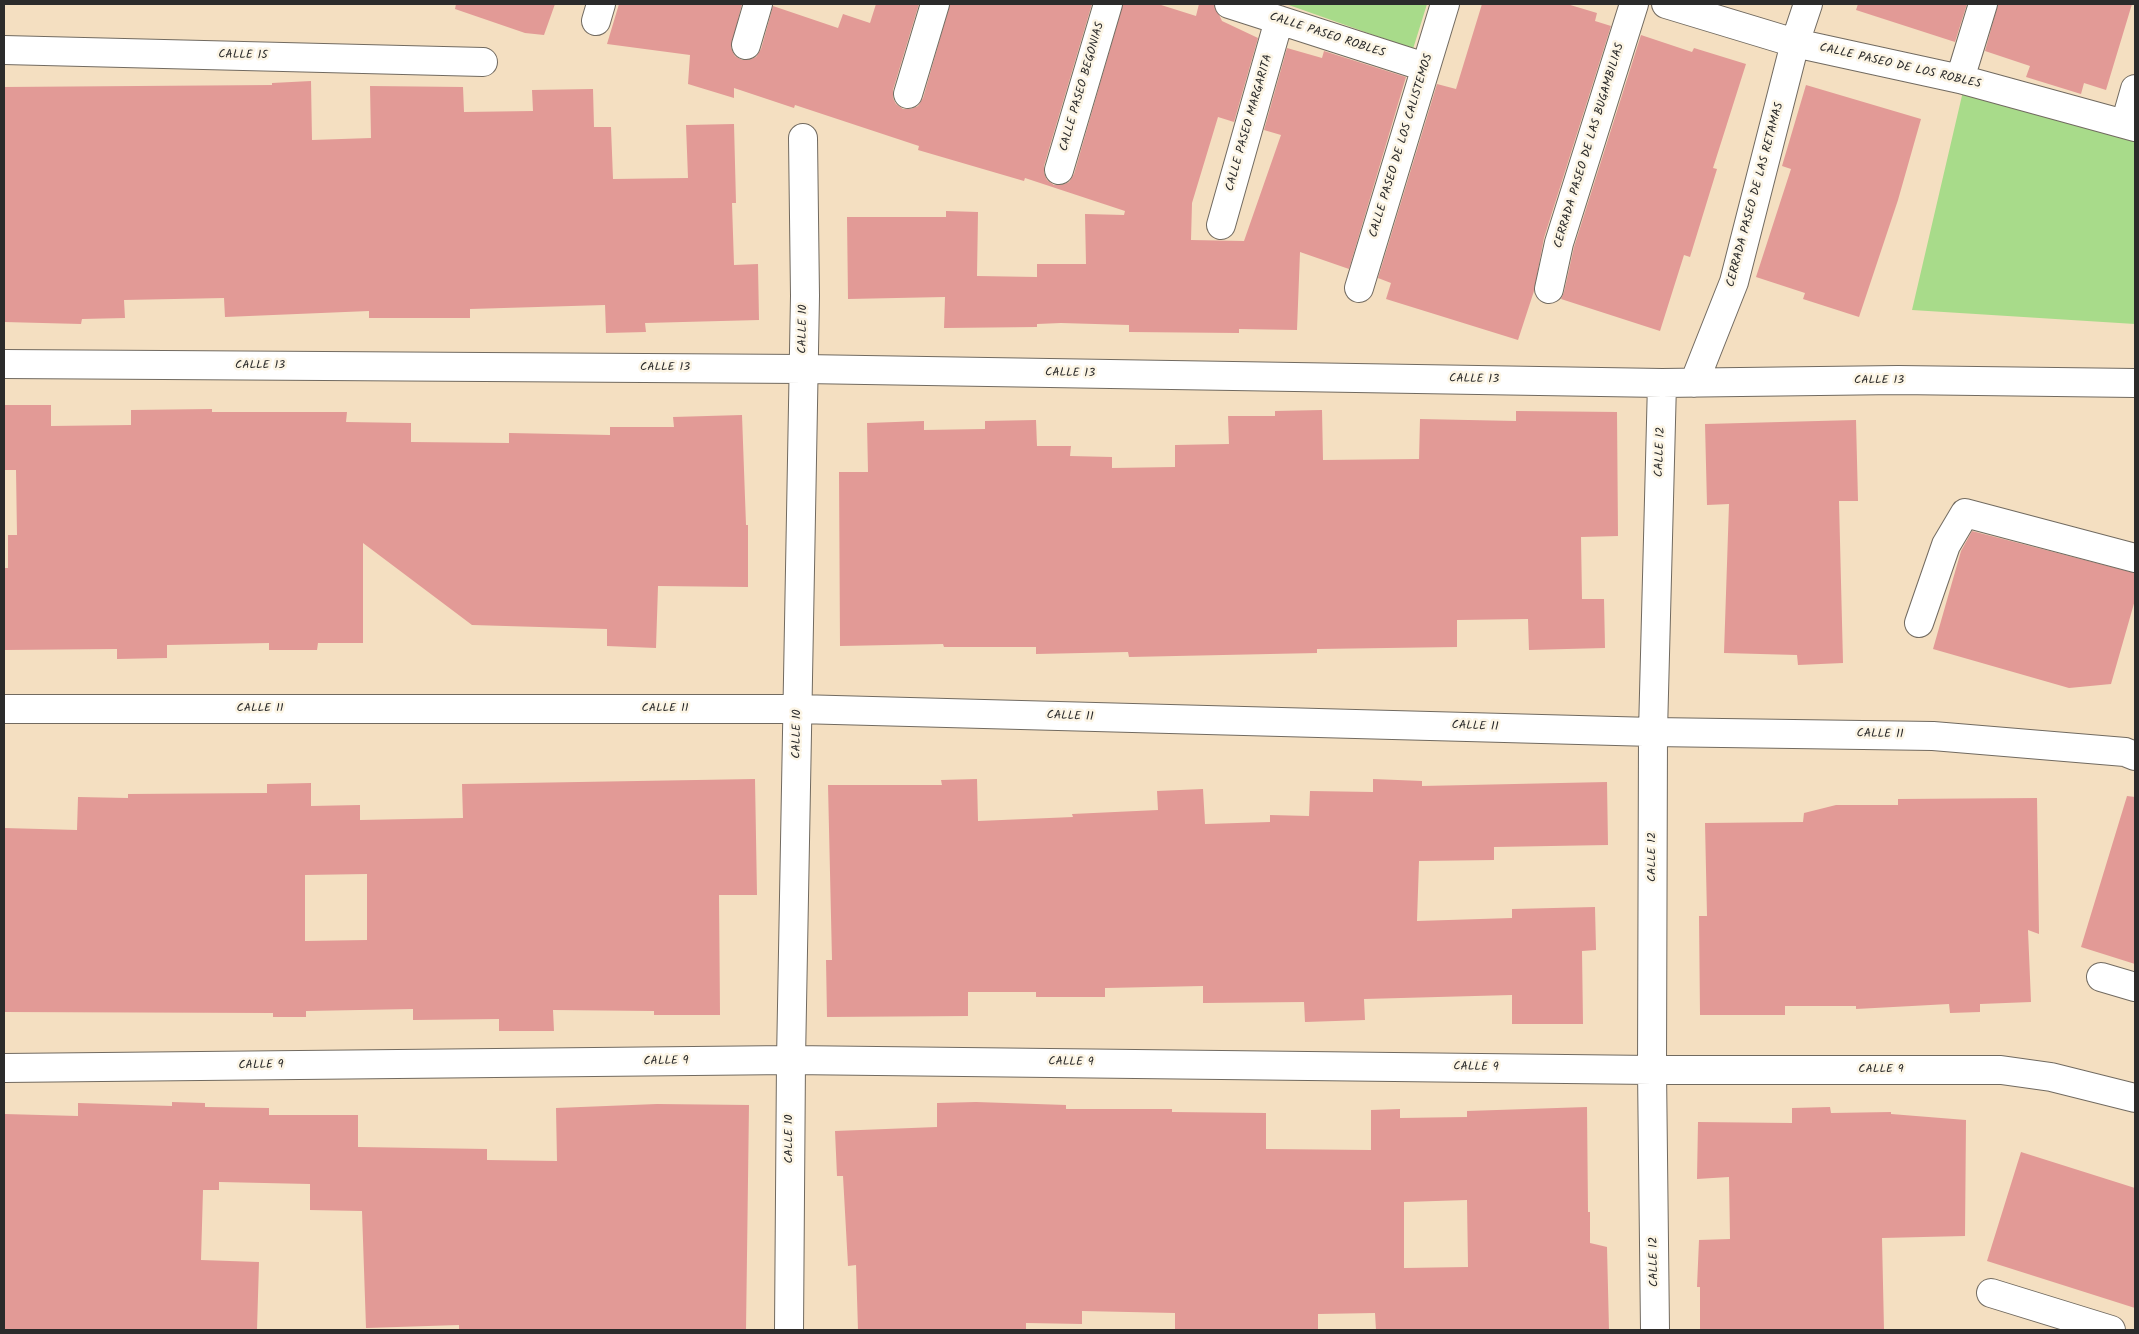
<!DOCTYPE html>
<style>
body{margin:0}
#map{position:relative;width:2139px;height:1334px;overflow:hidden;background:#f4dfc1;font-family:Kalam,sans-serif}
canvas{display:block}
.frame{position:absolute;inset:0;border:5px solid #2b2b2b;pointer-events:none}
</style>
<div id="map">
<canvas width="2139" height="1334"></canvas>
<div class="frame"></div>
</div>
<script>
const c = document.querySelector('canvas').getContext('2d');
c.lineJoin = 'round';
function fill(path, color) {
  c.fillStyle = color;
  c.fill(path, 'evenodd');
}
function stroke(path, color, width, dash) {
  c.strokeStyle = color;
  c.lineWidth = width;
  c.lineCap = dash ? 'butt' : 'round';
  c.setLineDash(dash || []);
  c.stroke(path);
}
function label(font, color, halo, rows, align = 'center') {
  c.font = font + ' Kalam,sans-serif';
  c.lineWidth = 5;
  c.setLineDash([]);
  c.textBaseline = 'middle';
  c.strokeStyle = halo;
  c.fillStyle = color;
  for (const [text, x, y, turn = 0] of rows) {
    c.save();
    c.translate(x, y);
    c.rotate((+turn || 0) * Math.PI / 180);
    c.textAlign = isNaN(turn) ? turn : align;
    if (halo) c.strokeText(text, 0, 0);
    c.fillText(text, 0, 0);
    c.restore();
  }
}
fill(new Path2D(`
 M1286 4H1427L1413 49Z
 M1964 87 2135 131V324L1912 310Z`), '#a8db8a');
fill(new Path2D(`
 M456 4H555L544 35 525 33 455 9Z
 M619 4H742L731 48 735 56 742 60H749L756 57 761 49 773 6 838 28 843 14 870 23 876 4H919L893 90V98L896 104 903 109H911L918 106 923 98 950 4H1092L1044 166V173L1047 180 1054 185H1062L1069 182 1074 174 1123 4H1158L1196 16 1199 4H1214L1222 21 1258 38 1234 122 1218 117 1192 203 1191 240 1244 241 1281 135 1264 130 1287 48 1322 58 1324 51 1406 77 1349 269 1300 252 1297 330 1239 329V333L1129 332V325L1061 323 1037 324V327L944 328 945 297 848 299 847 217H946V211L978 212 977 276 1037 277V264H1086L1085 214 1124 215 1125 211 1025 178 1024 181 918 150 919 146 795 105 794 108 734 88V98L688 84 690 55 607 44Z
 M1482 4H1567L1597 13 1595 21 1611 26 1544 238 1534 291 1518 340 1386 299 1391 283 1378 278 1437 84 1456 89Z
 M1858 4H1967L1955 42 1856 10Z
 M1998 4H2132L2106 90 2084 83 2081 94 2026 77 2030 66 1985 51Z
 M1641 35 1692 52 1694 48 1746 64 1713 168 1717 169 1690 257 1684 255 1660 331 1561 299 1564 292 1574 247Z
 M311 81 312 140 371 138 370 86 463 87 464 112 533 111 532 90 593 89 594 127H611L613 179 688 178 686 125 734 124 736 203H732L734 265 758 264 759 320 645 323 646 332 606 333 605 305 470 309V318H369V311L225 317 224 298 124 300 125 318 82 319 81 324 4 322V87L272 85V83Z
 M1806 85 1921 119 1898 200 1859 317 1803 299 1805 293 1756 277 1791 169 1782 166Z
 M4 405H51V426L131 425V410L212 409V412H347L346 422 411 423V442L509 443V433L610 435V427H674L673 417 742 415 746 525H748V587L658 586 656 648 607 646V629L472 625 363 543V643H318L317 650H269V643L167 645V658L117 659V649L4 650V568H8V535H17L16 470H4Z
 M1322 410 1323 460 1419 459 1420 419 1516 421V411L1617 412 1618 536 1581 537 1582 599H1604L1605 648 1529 650 1528 619 1457 620V647L1317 649V653L1129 657 1128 652 1036 654V647H944L943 644 840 646 839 472H868L867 423 924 421V430L985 429V421L1036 420 1037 446H1071L1070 456 1112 457V468L1175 467V445L1229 444 1228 416H1275V411Z
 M1856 420 1858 501H1839L1843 663 1798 665 1797 655 1724 653 1729 504 1707 505 1705 424Z
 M1972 531 2135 573V600L2111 684 2069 688 1933 649 1961 551Z
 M755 779 757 895H719L720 1015H654V1011L553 1010 554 1031H499V1019L413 1020V1009L306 1011V1017H273V1013L4 1012V828L77 830 78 797 128 798V794L267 793V784L311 783V806L360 805V820L463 818 462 784ZM367 874V940L305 941V875Z
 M977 779 978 821 1073 817 1072 814 1158 810 1157 791 1203 789 1205 824 1270 822V815L1309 816 1310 791 1373 792V779L1422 781V786L1607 782 1608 845 1494 847V860L1419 861 1417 921 1512 918V909L1595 907 1596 950 1582 951 1583 1024H1512V995L1364 999 1365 1020 1305 1022 1304 1002 1203 1003V986L1105 988V997H1036V992H968V1016L827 1017 826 960H832L828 785H942L941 780Z
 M2127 796 2135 797V964L2081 947Z
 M2037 798 2039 934 2028 930 2031 1002 1980 1004V1012L1950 1013 1949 1004 1856 1009V1006H1785V1015H1700L1699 916H1707L1705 823 1803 822 1804 813 1836 805H1898V799Z
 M172 1102 205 1103V1107L269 1108V1115H358V1147L487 1149V1160L557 1161 556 1108 657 1104 749 1105 746 1330H459V1325L366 1328 362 1211 310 1210V1184L219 1182V1190H203L201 1260 259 1262 257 1330H4V1114L78 1116V1103L172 1106Z
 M976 1102 1066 1105V1109H1172V1112L1266 1113V1149L1371 1150V1110L1400 1109V1118L1467 1117V1111L1587 1107 1588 1212H1590V1243L1607 1247 1609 1330H1376L1375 1313 1318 1314V1330H1175V1313L1082 1311V1324L1026 1323V1330H858L856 1265 848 1266 843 1176H837L835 1131 937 1127V1103ZM1467 1200 1468 1267 1404 1268V1202Z
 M1830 1107 1831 1113 1891 1112V1114L1966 1120 1965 1236 1882 1238 1884 1330H1700V1287H1697L1699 1240 1730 1239 1729 1177 1697 1179 1698 1122 1792 1123V1108Z
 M2021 1152 2135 1188V1308L1987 1261Z`), '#e29a96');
const minor = new Path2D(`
 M1229 4 1425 67
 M1666 4 1795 43 1960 79 2135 127
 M596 21 601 4
 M746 45 758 4
 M4 50 483 62
 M1960 79 1983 4
 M908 94 935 4
 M2125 124 2135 89
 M1059 170 1108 4
 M1221 225 1279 20
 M1359 288 1445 4
 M1549 289 1559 243 1634 4
 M4 364 804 369 1662 383 1898 380 2135 383
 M1694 383 1734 282 1795 43 1808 4
 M1919 623 1946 545 1965 513 2135 558
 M4 709H798L1653 732 1933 736 2125 752 2135 756
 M2101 977 2135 987
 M4 1068 791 1060 1652 1070H2001L2051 1077 2135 1098
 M1991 1293 2111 1330
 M789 1330 791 1060 805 296 803 138
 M1655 1330 1652 1070 1653 732 1662 383`);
stroke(minor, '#716a60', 30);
stroke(minor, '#fff', 28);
label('12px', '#2b2b2b', '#fcf5e5', [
 ["CALLE PASEO ROBLES",1327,36,18],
 ["CALLE 15",243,56,1],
 ["CALLE PASEO DE LOS ROBLES",1900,67,13],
 ["CALLE PASEO BEGONIAS",1083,87,-74],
 ["CALLE PASEO MARGARITA",1250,123,-74],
 ["CALLE PASEO DE LOS CALISTEMOS",1402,146,-73],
 ["CERRADA PASEO DE LAS BUGAMBILIAS",1590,146,-73],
 ["CERRADA PASEO DE LAS RETAMAS",1756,195,-75],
 ["CALLE 10",804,329,-89],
 ["CALLE 13",260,366],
 ["CALLE 13",665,368],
 ["CALLE 13",1070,374,1],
 ["CALLE 13",1474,380,1],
 ["CALLE 13",1879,381],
 ["CALLE 12",1661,452,-88],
 ["CALLE 11",260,709],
 ["CALLE 11",665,709],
 ["CALLE 11",1070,717,2],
 ["CALLE 11",1475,727,2],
 ["CALLE 10",798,734,-89],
 ["CALLE 11",1880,735,1],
 ["CALLE 12",1653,857,-90],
 ["CALLE 9",666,1062,-1],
 ["CALLE 9",1071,1063,1],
 ["CALLE 9",261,1066,-1],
 ["CALLE 9",1476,1068,1],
 ["CALLE 9",1881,1070],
 ["CALLE 10",790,1139,-90],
 ["CALLE 12",1655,1262,-91]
]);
</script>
